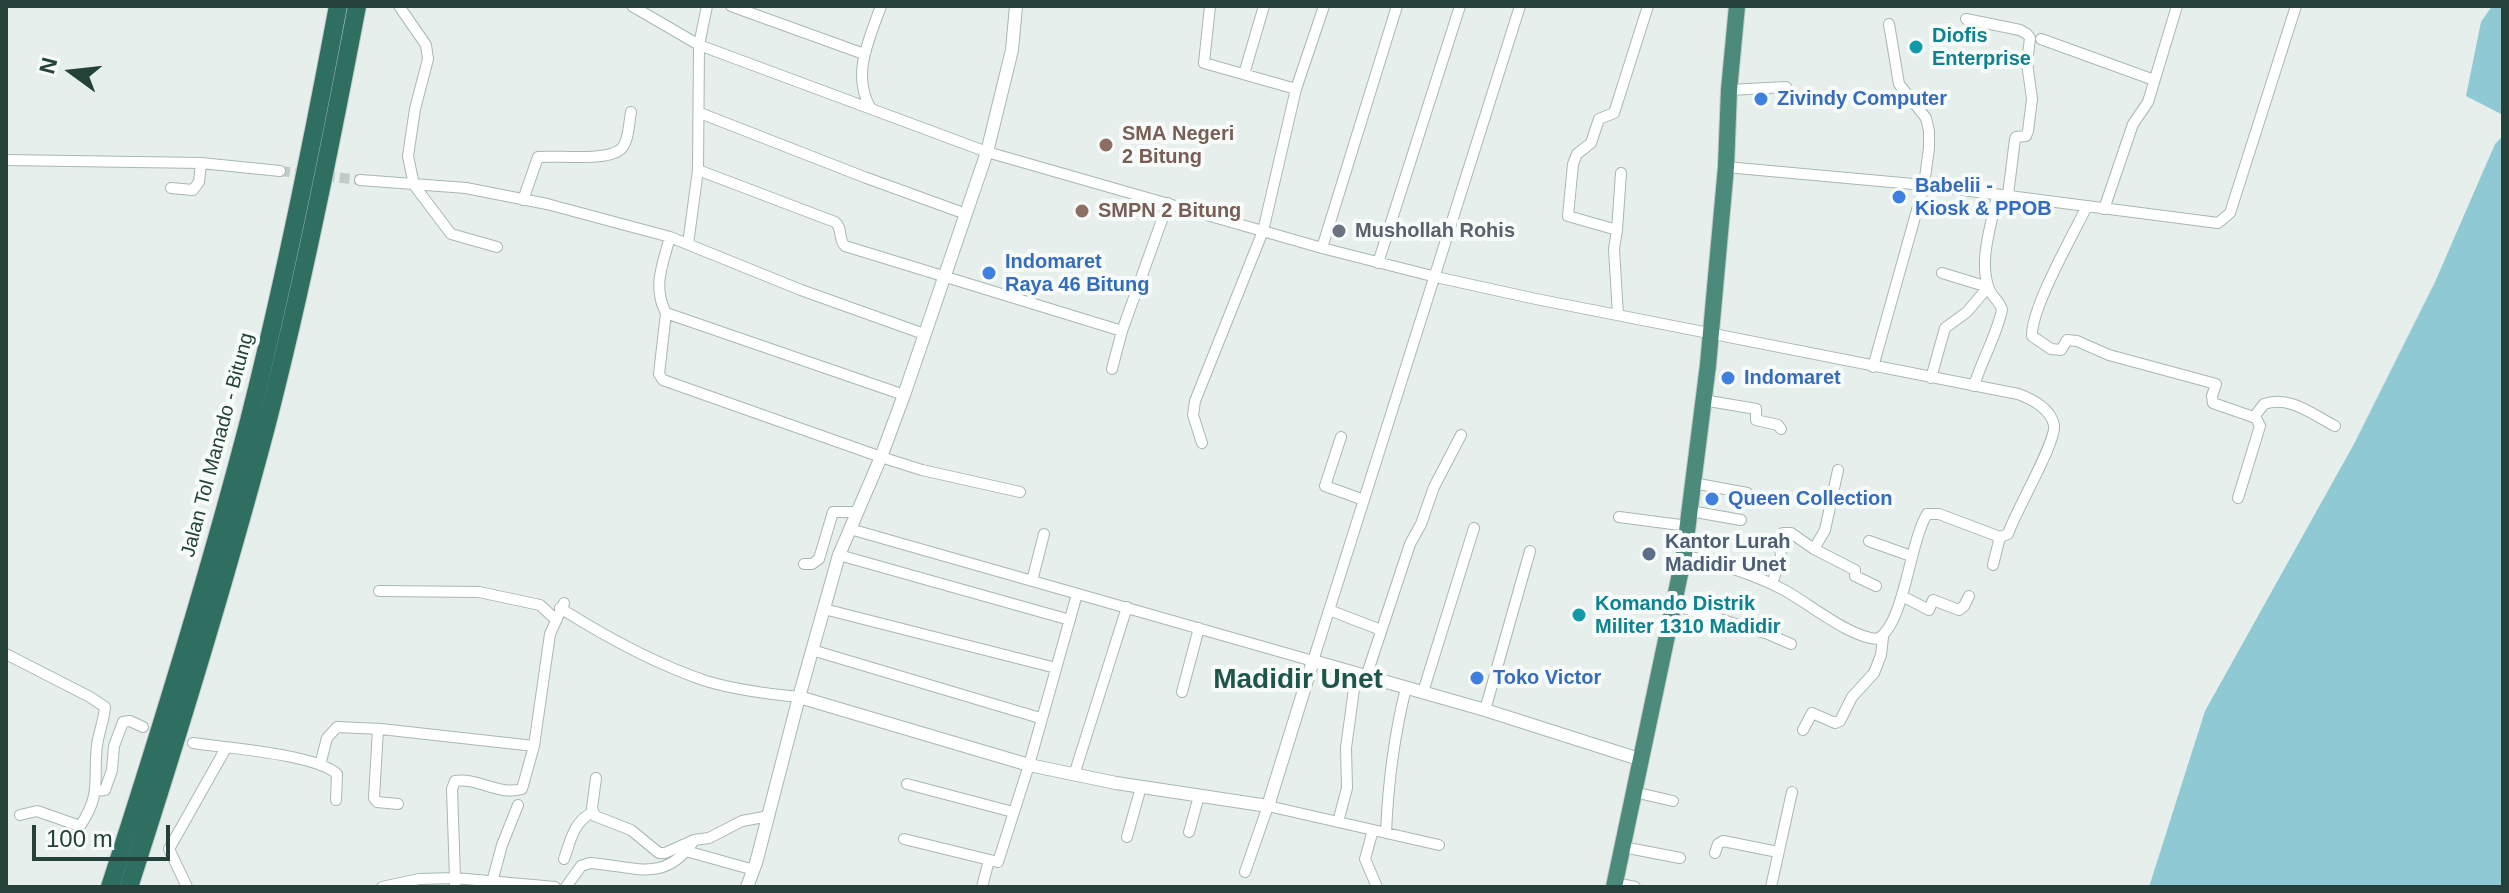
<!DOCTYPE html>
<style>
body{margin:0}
#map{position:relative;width:2509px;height:893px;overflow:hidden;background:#e6efeb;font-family:Arial,sans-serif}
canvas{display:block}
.frame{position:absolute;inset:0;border:8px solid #24423a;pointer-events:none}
.north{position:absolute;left:32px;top:32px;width:80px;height:80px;-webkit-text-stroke:6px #f7fbf9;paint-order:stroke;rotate:285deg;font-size:22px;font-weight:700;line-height:32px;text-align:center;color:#24423a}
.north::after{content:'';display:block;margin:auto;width:28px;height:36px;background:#24423a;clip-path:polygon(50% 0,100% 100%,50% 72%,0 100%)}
.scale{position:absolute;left:32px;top:825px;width:138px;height:36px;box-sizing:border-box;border:4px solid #24423a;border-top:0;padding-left:10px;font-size:24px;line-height:28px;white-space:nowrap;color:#24423a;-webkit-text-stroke:6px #f7fbf9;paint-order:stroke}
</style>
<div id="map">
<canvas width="2509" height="893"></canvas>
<div class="frame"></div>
<div class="north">N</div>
<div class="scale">100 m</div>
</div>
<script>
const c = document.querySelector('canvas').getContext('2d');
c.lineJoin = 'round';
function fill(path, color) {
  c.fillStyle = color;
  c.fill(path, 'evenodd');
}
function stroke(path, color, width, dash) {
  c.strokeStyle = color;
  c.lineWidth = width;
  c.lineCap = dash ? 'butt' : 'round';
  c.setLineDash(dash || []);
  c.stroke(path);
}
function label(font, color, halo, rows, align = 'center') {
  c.font = font + ' Arial,sans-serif';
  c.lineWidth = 8;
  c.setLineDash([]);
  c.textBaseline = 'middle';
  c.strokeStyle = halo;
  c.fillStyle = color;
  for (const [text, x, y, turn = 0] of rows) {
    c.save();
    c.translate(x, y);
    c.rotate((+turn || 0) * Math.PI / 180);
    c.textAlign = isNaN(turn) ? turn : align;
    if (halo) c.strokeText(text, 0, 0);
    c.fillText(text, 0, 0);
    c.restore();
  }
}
fill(new Path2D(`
 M2492 6H2503V115L2466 96 2481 22Z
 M2503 136V887H2149L2205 711 2354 444 2435 282 2495 144Z`), '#8ec9d4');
stroke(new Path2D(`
 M280 171 360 180`), '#bfccc8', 10, [10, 5]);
const minor = new Path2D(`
 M399 6 426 45 428 59 415 109 408 156 414 185 451 234 497 247
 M632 6 699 45 987 152 1322 248 1436 277 1536 299 2018 394C2032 399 2051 409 2054 425 2057 441 2015 512 2008 534L2000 537 1939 514H1927C1909 544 1905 622 1878 639 1850 638 1810 604 1784 590 1752 573 1719 564 1684 555
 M731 6 864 54
 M1210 6 1204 63 1296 89
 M1966 19 2020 30 2027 34 2030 38 2027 63 2032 99 2028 131 2026 136 2016 137 2015 139 2008 195
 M2041 39 2154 80
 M1244 74 1264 6
 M1729 90 1786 87
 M871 109C851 75 869 40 881 6
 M700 113 864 177 966 214
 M6 160 201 163 280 171
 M1726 167 1924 185 2218 223 2230 213 2296 6
 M698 170 835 222C843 228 838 240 845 246L1122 331
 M360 180 466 188 547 204 670 237 801 290 924 334
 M171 188 193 190 199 182 201 163
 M523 200 538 157C557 155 607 162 621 149 629 142 629 121 631 112
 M2087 206C2073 235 2031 308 2032 336L2051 349 2061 350 2067 340 2077 341 2109 355 2216 384 2212 396 2213 403 2256 418 2260 426 2238 498
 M2104 209 2133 124 2148 102 2177 6
 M1617 230 1621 173
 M670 237C663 263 652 287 666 313L904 395
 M688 244 698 170 699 45 707 6
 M1322 248 1397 6
 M1378 263 1460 6
 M666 313 659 374 663 380 881 457 922 470 1020 492
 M1618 315 1614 249 1617 230 1568 216 1573 164 1577 154 1591 143 1599 119 1614 113 1648 6
 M1873 367 1924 185 1929 148V131L1926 118 1899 84 1889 24
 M1112 369 1122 331 1168 203
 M1931 378 1945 328 1967 312 1988 287 1942 273
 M1974 386C1982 359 1996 337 2002 310 2000 301 1992 297 1989 289 1978 260 1992 224 1997 195
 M1703 400 1756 409V420L1778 425 1781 429
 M2254 417 2264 404C2290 395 2313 415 2335 426
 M1341 437 1325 486 1364 500
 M1202 443 1193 415 1195 401 1263 231 1296 89 1324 6
 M1693 483 1747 493
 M1690 511 1741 520
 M1619 517 1688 526
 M850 529 1313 661 1520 6
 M1869 541 1911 556
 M1814 549 1855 570V576L1876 586
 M839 555 1070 620
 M804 564H812L819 559 833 512H857
 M1993 565 2000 537
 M1032 581 1044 534
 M1772 584 1781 556 1779 541 1783 533H1791L1814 549 1825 530 1838 470
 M379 591 479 592 540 605 555 619
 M1902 596 1929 610 1933 600 1959 610 1964 606 1969 596
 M1674 605 1768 634 1791 644
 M560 608C606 637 655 664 706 681 736 690 768 694 799 697
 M824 609 1056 668
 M1329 610 1381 630
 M812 650 1040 718
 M6 654 90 697 105 707C104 720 99 732 97 745 93 780 102 794 80 826L37 811 20 815
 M1366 677 1410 544 1421 524 1434 487 1461 435
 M1182 692 1199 628
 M1423 692 1474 528
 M1485 710 1530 551
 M378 729 374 798 377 802 398 804
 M1803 730 1812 713 1835 723 1840 721 1852 697 1874 673 1881 655 1883 637
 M193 743C225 748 316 754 337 774L336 800
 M320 765 327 738 337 727 381 729 534 746 550 634 564 603
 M1074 775 1127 607
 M596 778 592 808 595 816 631 830 659 853H665L694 840 709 838 742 821 769 816
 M907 784 1013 812
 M95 791 105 790 112 770 114 746 123 722 130 721 143 727
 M1634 792 1673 801
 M1338 822 1347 788 1346 748 1356 674
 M1373 830 1365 859 1377 887
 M1189 832 1199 796
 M1386 833C1388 784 1394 736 1406 688
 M1127 837 1141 787
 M904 839 998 862 1029 765 1077 594
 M1623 847 1680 858
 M686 851 754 870
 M1715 853 1718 844 1723 841 1778 852
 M564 859C571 840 573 822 593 812
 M1245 872 1268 806 1439 845
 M492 882 502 845 518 805
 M1615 883 1635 887
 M187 887 169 849 226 748
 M382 887 419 879 455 878 452 789 455 781C477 777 499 796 522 789L534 746
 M455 887V878L555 887
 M566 887 581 866 590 863C634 866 664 884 693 842
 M982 887 989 860
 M1771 887 1792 792`);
const tertiary = new Path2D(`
 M799 697 1029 765 1116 783 1268 806 1313 661 1485 710 1642 760
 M747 887 756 863 799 697 839 555 881 457 904 395 987 152 1012 50 1016 6`);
const trunk = new Path2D(`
 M1614 887 1684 555 1708 365 1726 167 1729 90 1737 6`);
const motorway = new Path2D(`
 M110 887C160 733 208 578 249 421 284 284 312 145 338 6
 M129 887C178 735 225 582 266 427 302 288 330 147 357 6`);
stroke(minor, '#a8b8b2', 12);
stroke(tertiary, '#a8b8b2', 14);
stroke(trunk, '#c2cac8', 18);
stroke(motorway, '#c2cac8', 20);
stroke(minor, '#fff', 10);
stroke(tertiary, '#fff', 12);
stroke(trunk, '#4c8a7c', 16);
stroke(motorway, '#2f6f62', 18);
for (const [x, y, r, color] of [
 [1916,47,8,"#0f9aa8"],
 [1761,99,8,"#3f7fe0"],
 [1106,145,8,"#8d6e63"],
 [1899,197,8,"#3f7fe0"],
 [1082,211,8,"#8d6e63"],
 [1339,231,8,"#6b7280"],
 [989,273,8,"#3f7fe0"],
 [1728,378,8,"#3f7fe0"],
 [1712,499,8,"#3f7fe0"],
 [1649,554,8,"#5c6f8a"],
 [1579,615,8,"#0f9aa8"],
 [1477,678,8,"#3f7fe0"]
]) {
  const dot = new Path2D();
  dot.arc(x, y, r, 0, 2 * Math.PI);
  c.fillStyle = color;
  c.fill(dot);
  stroke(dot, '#f7fbf9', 3);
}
label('bold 20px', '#0d838f', '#f7fbf9', [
 ["Diofis",1932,36],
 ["Enterprise",1932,59],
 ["Komando Distrik",1595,604],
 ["Militer 1310 Madidir",1595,627]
], 'left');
label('bold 20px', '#366cbe', '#f7fbf9', [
 ["Zivindy Computer",1777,99],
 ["Babelii -",1915,186],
 ["Kiosk & PPOB",1915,209],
 ["Indomaret",1005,262],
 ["Raya 46 Bitung",1005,285],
 ["Indomaret",1744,378],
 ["Queen Collection",1728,499],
 ["Toko Victor",1493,678]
], 'left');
label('bold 20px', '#785e54', '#f7fbf9', [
 ["SMA Negeri",1122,134],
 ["2 Bitung",1122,157],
 ["SMPN 2 Bitung",1098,211]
], 'left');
label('bold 20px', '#5b616d', '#f7fbf9', [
 ["Mushollah Rohis",1355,231]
], 'left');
label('20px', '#24423a', '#f7fbf9', [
 ["Jalan Tol Manado - Bitung",218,445,-75]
]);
label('bold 20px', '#4e5e75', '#f7fbf9', [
 ["Kantor Lurah",1665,542],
 ["Madidir Unet",1665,565]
], 'left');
label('bold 28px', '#1f5548', '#f7fbf9', [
 ["Madidir Unet",1298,680]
]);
</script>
